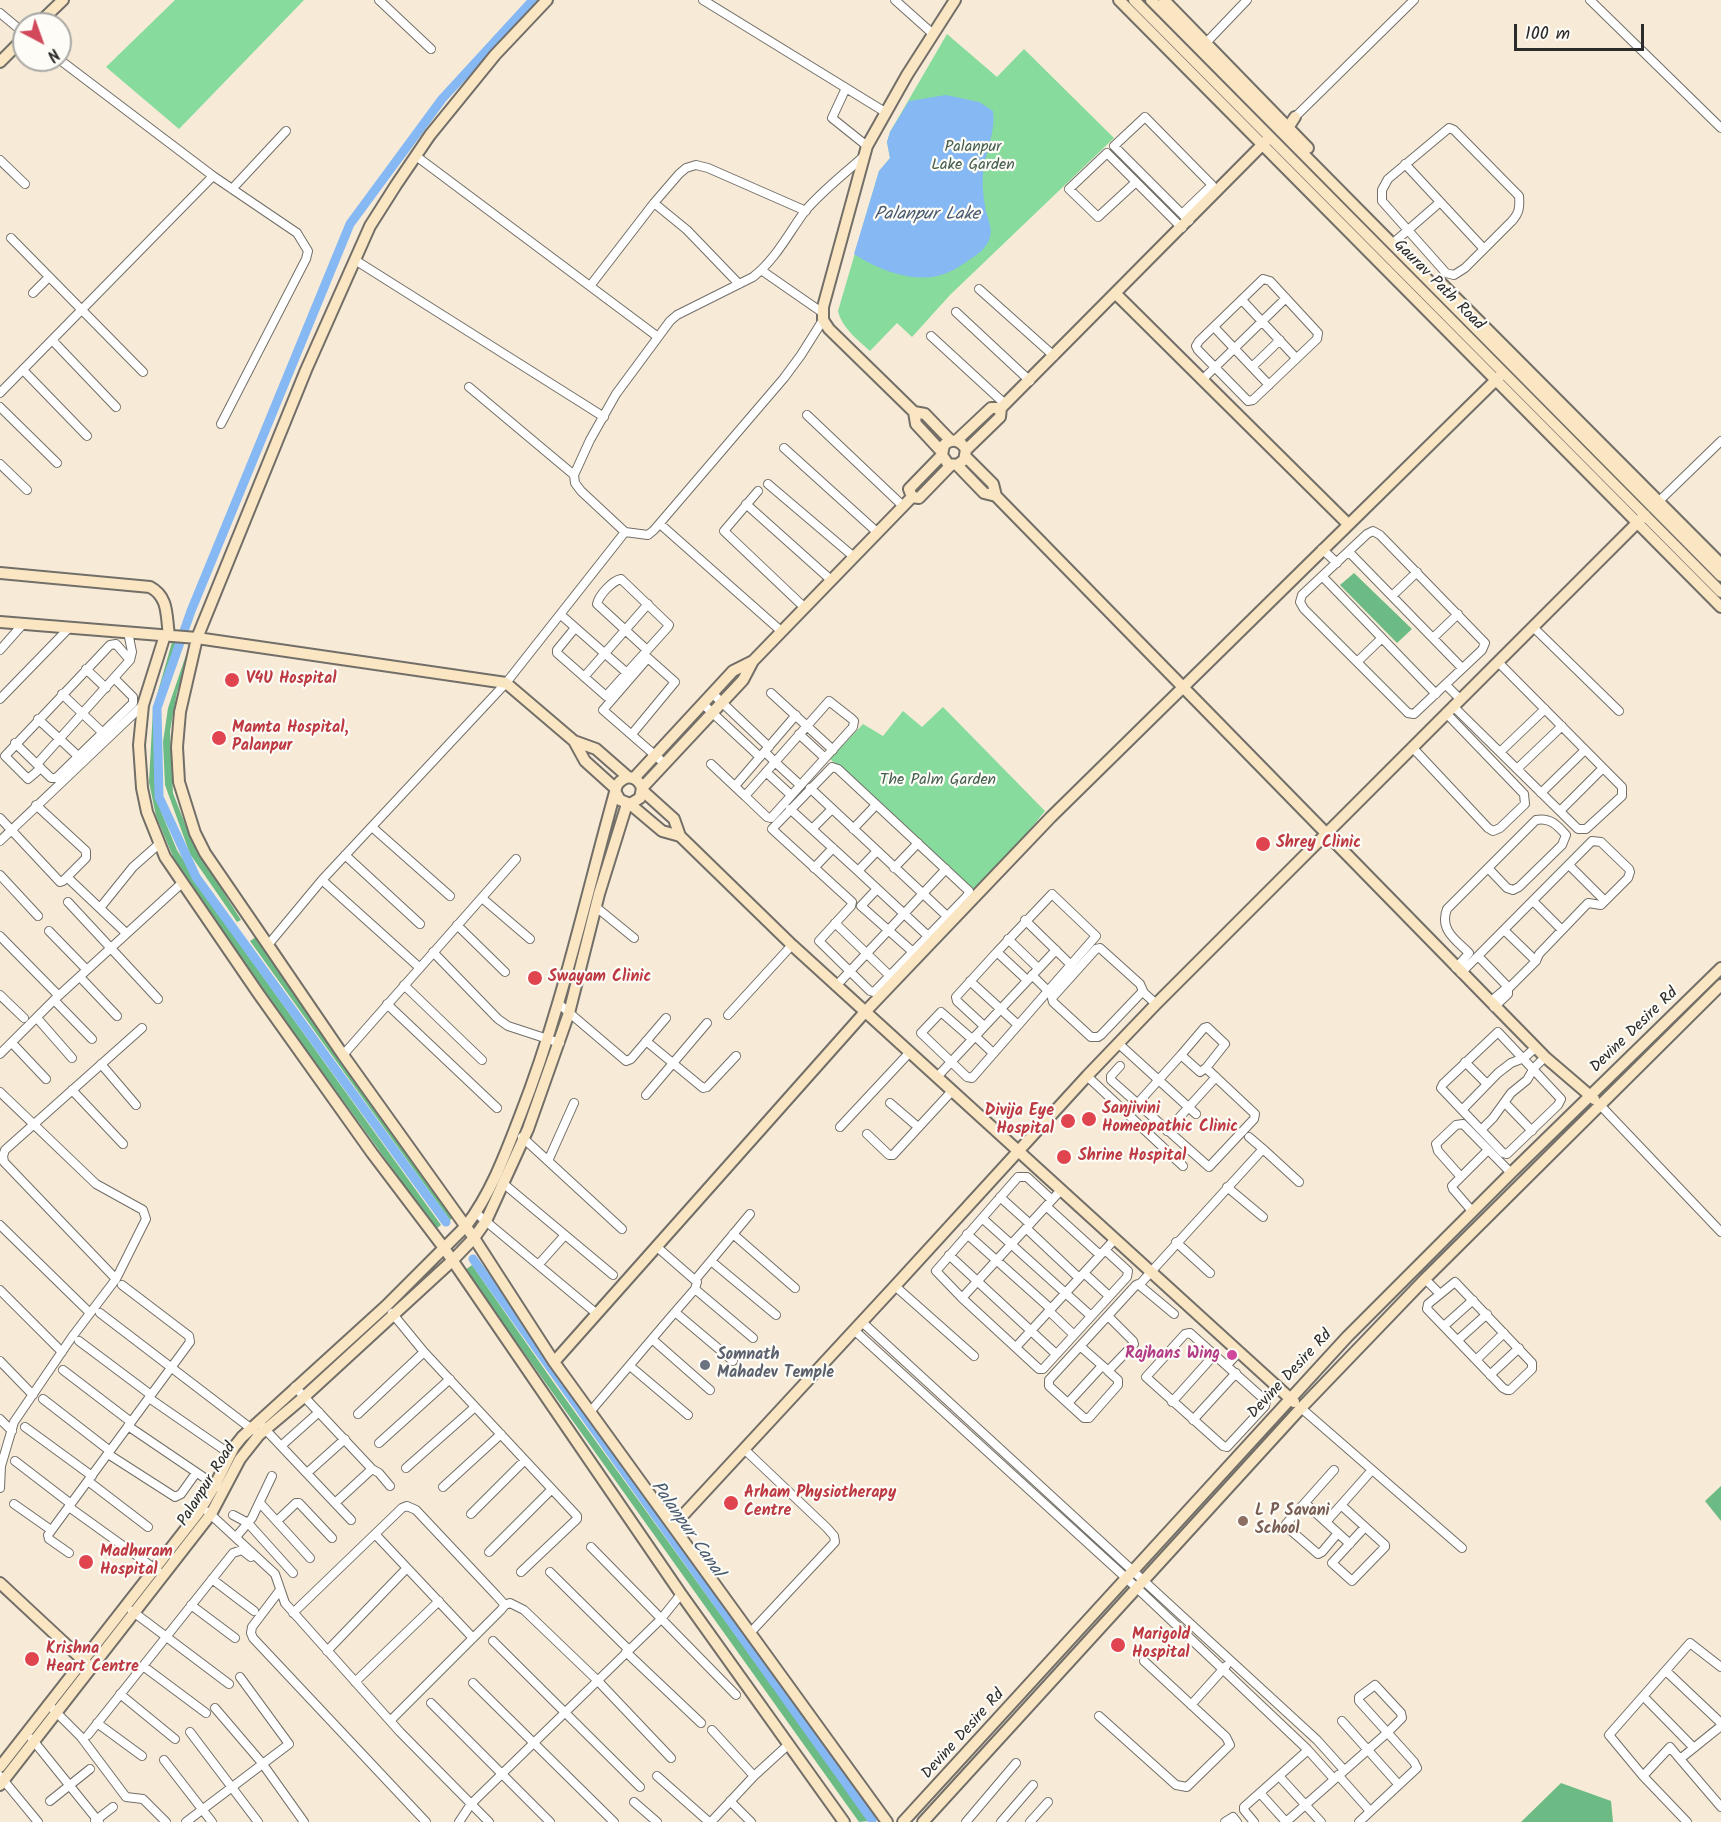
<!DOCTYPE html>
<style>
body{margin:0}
#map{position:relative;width:1721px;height:1822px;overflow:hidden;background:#f7ebd8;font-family:Kalam,sans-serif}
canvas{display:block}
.north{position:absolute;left:12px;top:12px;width:60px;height:60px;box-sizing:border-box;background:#fdfcf7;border:2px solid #a9a8a5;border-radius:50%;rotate:139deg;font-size:16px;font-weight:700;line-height:24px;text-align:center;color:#2b2b2b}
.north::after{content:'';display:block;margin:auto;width:21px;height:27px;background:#d1495b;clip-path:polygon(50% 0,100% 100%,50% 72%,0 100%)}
.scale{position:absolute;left:1514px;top:24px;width:130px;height:27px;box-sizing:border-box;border:3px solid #2b2b2b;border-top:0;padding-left:8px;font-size:18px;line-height:21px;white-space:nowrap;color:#2b2b2b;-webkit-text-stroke:4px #fdfcf7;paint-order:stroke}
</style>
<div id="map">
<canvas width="1721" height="1822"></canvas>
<div class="north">N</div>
<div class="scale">100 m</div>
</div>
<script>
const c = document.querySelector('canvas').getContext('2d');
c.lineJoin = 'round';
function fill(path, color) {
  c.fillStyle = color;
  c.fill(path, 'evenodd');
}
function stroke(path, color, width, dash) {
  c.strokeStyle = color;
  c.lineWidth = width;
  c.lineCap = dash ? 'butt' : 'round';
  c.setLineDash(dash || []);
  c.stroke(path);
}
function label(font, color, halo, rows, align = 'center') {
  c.font = font + ' Kalam,sans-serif';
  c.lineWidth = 4.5;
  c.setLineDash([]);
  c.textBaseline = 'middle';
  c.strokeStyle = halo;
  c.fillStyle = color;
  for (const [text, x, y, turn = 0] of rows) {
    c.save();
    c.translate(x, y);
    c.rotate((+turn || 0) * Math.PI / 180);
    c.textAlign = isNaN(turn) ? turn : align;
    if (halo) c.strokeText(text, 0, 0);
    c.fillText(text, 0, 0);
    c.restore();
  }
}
fill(new Path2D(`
 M175 0H304L179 129 106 67Z
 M947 34 997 77 1024 49 1114 138 950 295 912 337 897 323 870 351C858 340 842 328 838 311L879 171 890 158 887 142 890 132Z
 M943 707 1045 811 978 894 830 759 863 724 883 736 903 711 922 727Z`), '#86db9d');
fill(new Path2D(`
 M1354 573 1412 629 1397 643 1340 585Z
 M172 642H177L155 710 156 793 162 814 177 850 218 914 441 1225 436 1229 305 1048 197 895 174 859 156 816 149 782 153 709Z
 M186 655 190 656 177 692 170 731 173 793 192 842 241 920 237 922 190 854 165 785 163 742 168 708Z
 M256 937 454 1217 450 1220 250 941Z
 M472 1265 554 1383 869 1821 859 1822 465 1270Z
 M1721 1486V1521L1705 1501Z
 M1561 1783 1611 1801 1613 1822H1521Z`), '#6cbb84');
fill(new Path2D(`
 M946 95 979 102 993 111C996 132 985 152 983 174 982 184 983 196 985 206 986 216 993 227 990 237 988 247 977 255 969 260 963 264 956 269 949 272 919 286 880 271 854 254L879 171 890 158 887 142 890 132 909 101Z`), '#86b8f3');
stroke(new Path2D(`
 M446 1222 196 877 159 797 157 708 191 611 350 224 442 99 533 0
 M473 1259 872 1820`), '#86b8f3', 9);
const street = new Path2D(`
 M379 0 431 49
 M703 0 885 112
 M895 0 933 34
 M1590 0 1721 128
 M0 13 24 33
 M1203 46 1247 0
 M60 60 213 176 297 233 308 251 306 259 221 424
 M846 88 832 118 867 146
 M1292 120 1414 0
 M1449 128 1454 130 1519 196C1520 208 1519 213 1512 221L1465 268 1454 275 1446 273 1382 201V190L1388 179Z
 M416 156 658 337
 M0 160 25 184
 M1405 164 1484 249
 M1136 182 1107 153 1069 189 1098 217 1136 182 1182 228
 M232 189 286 131
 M654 203 687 230 739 284
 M1182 214 1212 185 1145 117 1114 146 1189 221
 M11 238 143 372
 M1392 244 1439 203
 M355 260 604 417
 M761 270 823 313
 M1263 279 1270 281 1318 333 1317 339 1253 400 1248 401 1198 350 1196 346 1199 341Z
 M590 286 654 203 679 174 686 168 696 165 708 168 806 211
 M979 289 1054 356
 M33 293 49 277
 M1242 300 1296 358
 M956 312 1030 381
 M1214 327 1269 385
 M931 336 1005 404
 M52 340 116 407
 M1252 367 1280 340
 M23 370 87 436
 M1202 380 1286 298
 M469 387 574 475
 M0 393 213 176
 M0 407 57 463
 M807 415 903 506
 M784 448 878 533
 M0 464 27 490
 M768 484 854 557
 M758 491 724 531 804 607
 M746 504 831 580
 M1655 505 1721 441
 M660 524 781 631
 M1373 531 1380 535 1485 643 1482 650 1414 714 1408 713 1304 609 1300 602 1302 595 1367 534Z
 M625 532 648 535 654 530 784 378 801 355 823 320
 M1322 549 1337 563
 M1349 552 1462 668
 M1322 576 1436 694
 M1392 596 1417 572
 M561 615 627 673
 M1533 627 1619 711
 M575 628 557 650V653L606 696 668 627 669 625 621 579C612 581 599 595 597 604L647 650
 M1433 638 1458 614
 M0 650 23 624
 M1357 662 1382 638
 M86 669 106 688
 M584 677 648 604
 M1446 685 1460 699
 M771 693 833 750
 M62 694 103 733
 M713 694 769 747
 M0 699 69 628
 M703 704 760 757
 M1453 706 1578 829H1586L1622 796V787L1498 662
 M38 719 79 757
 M632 734 675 682 648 658 603 710 665 764
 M799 734 825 758
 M15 743 51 778H56L133 703V697L115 679
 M1412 747 1488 828 1493 831 1500 828 1525 804 1524 794 1446 713
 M765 752 775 762 829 701 852 719 854 721 853 727 771 818 767 817 745 796 775 762 800 785
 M1500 752 1545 709
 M37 764 130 660 132 652 128 632
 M711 764 745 796
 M832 767 838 769 969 891 967 896 874 992 870 991 819 941 851 906 852 902 772 829Z
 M41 768 28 779 5 756 110 645 116 644 130 660
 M1517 769 1562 726
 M766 772 791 795
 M735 786 796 715
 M810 788 949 918
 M1541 793 1585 750
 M790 809 858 871
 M1560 811 1603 768
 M0 818 60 882 63 881 86 858V851L36 805
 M372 827 450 896
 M812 829 832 809
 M853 829 876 805
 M0 841 143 705
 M877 851 858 871 928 936
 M345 855 420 924
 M1569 865 1605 901
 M814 868 833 848
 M894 868 918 843
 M0 875 38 916
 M68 878 126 933
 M322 880 420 968
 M877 889 861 906 913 952
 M482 898 530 939
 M1533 901 1562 930
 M68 902 158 999
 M596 907 634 938
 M100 908 133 867 159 844
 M1025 920 1071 965
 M835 923 890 976
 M457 925 505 972
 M1504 930 1536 961
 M49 931 87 970
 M0 936 56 993
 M1008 939 1038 968
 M268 945 322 880 506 683 625 532 581 491 575 483 574 475 590 440 616 394 670 321 677 315 753 277C776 259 788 234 805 211 822 191 844 174 863 157
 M1100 948 1140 984 1143 991 1101 1035 1098 1037H1091L1053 1002 1052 998 1096 949Z
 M433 952 498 1019 508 1026 560 1043
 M1478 956 1509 988
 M1456 968 1469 953C1456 940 1439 930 1447 909L1536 820C1550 817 1557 825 1566 835L1562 845 1519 887 1513 890 1507 888 1488 868
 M1461 973 1592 841 1601 842 1629 869 1630 872 1628 878 1601 905 1588 903 1539 954 1536 961 1508 989
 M1032 975 1048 991
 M80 977 117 1016
 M970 981 1018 1025
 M404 985 482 1060
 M836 986 946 869
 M1142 991 1156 1004
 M0 995 24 1018
 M54 1000 92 1039
 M1490 1002 1504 990 1508 989V994L1494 1007
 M387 1004 497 1108
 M559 1004 626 1061 631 1059 666 1018
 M728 1015 792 945
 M37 1018 72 1058
 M984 1026 957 1001 956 997 997 952 1027 980
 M1498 1032 1561 1099 1558 1105 1507 1154 1503 1153 1441 1088 1443 1084Z
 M975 1036 993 1053
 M972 1039 941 1012 921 1033 967 1077 972 1078 1096 936 1052 894 997 952
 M646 1041 703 1088 707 1087 736 1056
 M12 1043 46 1079
 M1119 1044 1196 1114
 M0 1054 54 1000 182 883
 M343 1055 516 859
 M1465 1062 1487 1084
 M101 1064 136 1105
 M1120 1066 1111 1076V1080L1209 1167 1254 1119 1255 1114 1206 1068 1225 1044 1207 1027 1204 1028 1181 1055
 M1087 1076 1183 1166
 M937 1077 1056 950
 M72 1090 123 1144
 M0 1092 96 1184 143 1210 146 1219 116 1279 72 1337 14 1422 1 1466 0 1488
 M646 1095 707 1023
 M890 1103 918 1127
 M1138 1103 1181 1055 1200 1072 1206 1068
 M1505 1103 1532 1131
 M1600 1105 1721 1232
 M1462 1110 1498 1073 1511 1063 1524 1058 1535 1048
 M840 1127 910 1052
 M1481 1130 1493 1118 1511 1093 1527 1080 1534 1068 1545 1057
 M1167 1131 1216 1077
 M867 1134 889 1155H893L952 1091
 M522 1137 622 1229
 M1249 1137 1263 1149
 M548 1161 574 1103
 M1461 1177 1488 1150
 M504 1184 613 1275
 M1227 1187 1263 1217
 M1000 1197 1030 1224
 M1052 1200 1027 1177H1018L936 1271 962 1298 1039 1369H1043L1127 1277 1128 1271 1105 1250
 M1046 1206 1100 1255
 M1472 1211 1453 1189 1452 1186 1461 1177 1438 1151 1436 1144 1456 1125 1463 1124 1511 1173
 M476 1213 597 1314
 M982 1218 1091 1316
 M0 1225 90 1313
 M1026 1228 1079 1278
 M733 1234 795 1288
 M967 1234 1051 1309
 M1176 1242 1210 1273
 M657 1247 697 1282 695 1289 675 1312 733 1361
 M949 1255 1056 1354
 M711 1261 776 1315
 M539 1264 565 1235
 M1084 1273 1109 1296
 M116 1279 4 1162 3 1156 5 1150 142 1028
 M1425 1279 1440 1294
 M695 1280 750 1214
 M1455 1282 1532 1363V1369L1510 1390H1507L1503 1388 1427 1309 1428 1304Z
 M1140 1284 1263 1149 1299 1182
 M895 1286 974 1356
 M695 1289 753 1338
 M0 1290 62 1352
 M962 1298 1061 1190
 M1049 1311 1074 1335
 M100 1313 253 1430
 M392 1313 424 1352 577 1516V1519L521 1572
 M1108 1316 1133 1341 1134 1344 1108 1371 1118 1380V1385L1089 1418H1084L1049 1386V1380L1136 1285 1138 1284 1174 1314
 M862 1322 1317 1740 1344 1770
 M1444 1326 1473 1300
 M854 1330 1137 1588 1307 1749 1334 1779
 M1190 1333 1266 1401 1265 1406 1227 1447 1223 1446 1146 1377 1185 1334Z
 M652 1339 675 1312
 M1458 1340 1487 1314
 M79 1341 151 1395
 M1080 1346 1105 1368
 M1016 1347 1115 1239
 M1476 1360 1504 1333
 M0 1361 33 1395
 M1227 1365 1239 1352
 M630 1366 688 1415
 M63 1370 131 1422
 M1490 1375 1519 1348
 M295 1387 372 1469 335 1503
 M149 1398 230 1454
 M43 1399 110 1451
 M1172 1402 1215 1354
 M1068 1403 1102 1366
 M1301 1408 1462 1548
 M590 1412 652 1339 710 1390
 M358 1414 424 1352
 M0 1419 12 1431
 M1193 1420 1236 1373
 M128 1426 218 1487
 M25 1427 92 1476
 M263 1427 351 1520
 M379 1443 450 1379
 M281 1446 319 1412
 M744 1449 827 1528 834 1536 835 1542 750 1633
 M108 1454 175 1497 181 1494 196 1473
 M15 1461 71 1504
 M406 1468 475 1407
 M372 1469 379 1473 390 1486
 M1334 1470 1286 1524 1288 1528 1318 1554 1322 1552 1338 1533
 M307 1473 345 1439
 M88 1481 148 1527
 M443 1487 501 1434
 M260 1503 310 1558
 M1305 1503 1350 1544
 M14 1504 51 1530
 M1341 1505 1385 1545V1547L1352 1581 1332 1563 1365 1527
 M69 1507 158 1571
 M208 1512 275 1574 285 1603 400 1732 489 1822
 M471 1514 525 1460
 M233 1515 248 1523 293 1573
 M277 1521 296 1503H299L332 1538
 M1326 1522 1372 1470
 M375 1534 473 1638
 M236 1537 252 1518 272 1476
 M591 1547 736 1695
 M489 1552 552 1489
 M69 1553 49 1539 48 1535 190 1342 189 1336 122 1285
 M550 1572 629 1650
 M212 1579 254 1611
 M280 1590 252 1627 251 1633 253 1638 426 1822
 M191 1605 235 1638
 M505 1605 510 1603 524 1610 597 1680 671 1758
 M132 1611 229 1684
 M293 1613 402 1508 407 1506 416 1510 496 1595 505 1605 501 1610 390 1721
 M493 1641 640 1787
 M327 1651 407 1568
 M626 1652 701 1723
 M143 1666 206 1713
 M1666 1671 1721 1723
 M355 1682 439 1601
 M473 1683 614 1822
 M120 1694 175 1739
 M1644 1697 1694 1748
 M431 1703 550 1822
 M48 1704 81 1737 126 1797 143 1799 166 1822
 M1191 1705 1226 1666
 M215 1708 262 1763 304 1822
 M1099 1716 1176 1785 1187 1787 1230 1745 1226 1737 1144 1661
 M1342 1721 1399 1785
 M97 1723 142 1756
 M1721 1726 1680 1759 1721 1807
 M712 1730 754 1776
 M190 1732 258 1822
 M88 1735 233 1553 242 1550 251 1557
 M32 1739 99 1822
 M1680 1759 1670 1747 1643 1776 1687 1822
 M164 1760 212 1822
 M1338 1775 1370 1811
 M0 1776 38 1822
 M657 1776 709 1822
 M1279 1776 1321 1822
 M1643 1776 1609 1735 1690 1643 1721 1667
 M1260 1793 1286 1822 1387 1733 1402 1718 1401 1713 1375 1685 1359 1697V1701L1414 1762 1417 1768 1359 1822
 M50 1801 90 1769
 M730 1801 751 1822
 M634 1802 657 1822
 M95 1821 113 1807
 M186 1822 289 1744 240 1677
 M459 1822 471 1804 661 1619 681 1594
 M711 1822 754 1776 789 1744
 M966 1822 1016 1763
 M1001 1822 1033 1785
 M1030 1822 1048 1802
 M1225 1822 1233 1817 1237 1822
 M1254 1822 1244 1810V1807L1308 1750`);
const secondary = new Path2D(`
 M547 0 495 55 430 135 396 185 370 226 306 370 197 638 180 712 177 747 179 782 195 833 205 853 268 945 343 1055 474 1238 554 1362 887 1822
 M1119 0 1721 607
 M1134 0 1721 592
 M1151 0 1721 576
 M1164 0 1308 148
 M38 24 63 0
 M0 62 24 38
 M1284 134 1295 117
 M1441 283 1721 564
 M1116 294 1348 524
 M914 412 916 424 941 451
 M951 441 925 414 914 412 829 329 823 320V307L867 146 907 75 955 0
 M956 441 991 408H1001
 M966 450 1000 417 1001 408 1267 140
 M965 456 993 484 996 496
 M957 465 984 493 996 496 1545 1057 1594 1099
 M912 497 909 489 942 455 944 445C952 438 961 440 966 450L964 460 957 465 948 464 942 455
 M0 573 150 587C169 597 166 616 169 635
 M0 622 197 638 506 683 574 741 596 749 628 777
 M165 635 143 705 139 745 142 788 147 812 165 857 258 993 372 1153 444 1248 681 1594 844 1822
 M574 741 585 761 616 789
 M634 778 733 671 753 661
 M642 788 743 680 753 661 912 497 919 498 951 465
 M643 791 674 819 680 836 792 945 1294 1402
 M630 804 662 831 680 836
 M554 1362 865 1012 1051 817 1503 373
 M673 1526 895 1286 1087 1076 1156 1004 1645 515
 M0 1583 87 1664
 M0 1767 199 1512 215 1485 234 1447 242 1437 386 1306 466 1226C491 1193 505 1155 520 1116 562 1009 586 895 617 785 625 774 637 775 642 788L640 798 630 804 620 800 616 793
 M0 1785 211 1514 240 1459 259 1435 304 1397 452 1261 474 1238 486 1221 528 1129 569 1013 599 894 627 804
 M903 1822 1347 1337 1511 1173 1721 968
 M923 1822 1301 1408 1425 1279 1721 985`);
stroke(street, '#726e68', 10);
stroke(secondary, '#726e68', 14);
stroke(street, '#fff', 8);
stroke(secondary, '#fbe6c4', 10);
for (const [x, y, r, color] of [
 [232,680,8,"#e0444e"],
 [219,738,8,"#e0444e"],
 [1263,844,8,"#e0444e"],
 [535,978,8,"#e0444e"],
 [1089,1119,8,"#e0444e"],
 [1068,1121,8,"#e0444e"],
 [1064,1157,8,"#e0444e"],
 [1232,1355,6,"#d1479c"],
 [705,1365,6,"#6b7280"],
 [731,1503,8,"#e0444e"],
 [1243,1521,6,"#8d6e63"],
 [86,1562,8,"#e0444e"],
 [1118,1645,8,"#e0444e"],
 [32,1659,8,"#e0444e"]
]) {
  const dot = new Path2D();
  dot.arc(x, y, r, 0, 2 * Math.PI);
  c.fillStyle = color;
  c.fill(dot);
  stroke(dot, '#fdfcf7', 2);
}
label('16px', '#46604d', '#fdfcf7', [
 ["Palanpur",973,148],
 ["Lake Garden",973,166],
 ["The Palm Garden",938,781]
]);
label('16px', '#2b2b2b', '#fdfcf7', [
 ["Gaurav Path Road",1438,286,45],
 ["Devine Desire Rd",1635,1031,-44],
 ["Devine Desire Rd",1291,1375,-47],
 ["Palanpur Road",208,1485,-58],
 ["Devine Desire Rd",964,1735,-48]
]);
label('bold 16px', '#be3a42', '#fdfcf7', [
 ["V4U Hospital",246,680],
 ["Mamta Hospital,",232,729],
 ["Palanpur",232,747],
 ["Shrey Clinic",1276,844],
 ["Swayam Clinic",548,978],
 ["Sanjivini",1102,1110],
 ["Homeopathic Clinic",1102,1128],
 ["Divija Eye",1054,1112,"right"],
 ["Hospital",1054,1130,"right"],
 ["Shrine Hospital",1078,1157],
 ["Arham Physiotherapy",744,1494],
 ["Centre",744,1512],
 ["Madhuram",100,1553],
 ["Hospital",100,1571],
 ["Marigold",1132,1636],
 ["Hospital",1132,1654],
 ["Krishna",46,1650],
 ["Heart Centre",46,1668]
], 'left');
label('bold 16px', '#b23c85', '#fdfcf7', [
 ["Rajhans Wing",1220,1355]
], 'right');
label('bold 16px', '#5b616d', '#fdfcf7', [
 ["Somnath",717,1356],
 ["Mahadev Temple",717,1374]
], 'left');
label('bold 16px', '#785e54', '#fdfcf7', [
 ["L P Savani",1255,1512],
 ["School",1255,1530]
], 'left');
label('italic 18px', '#4b5c71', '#fdfcf7', [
 ["Palanpur Lake",927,216],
 ["Palanpur Canal",686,1530,55]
]);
</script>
